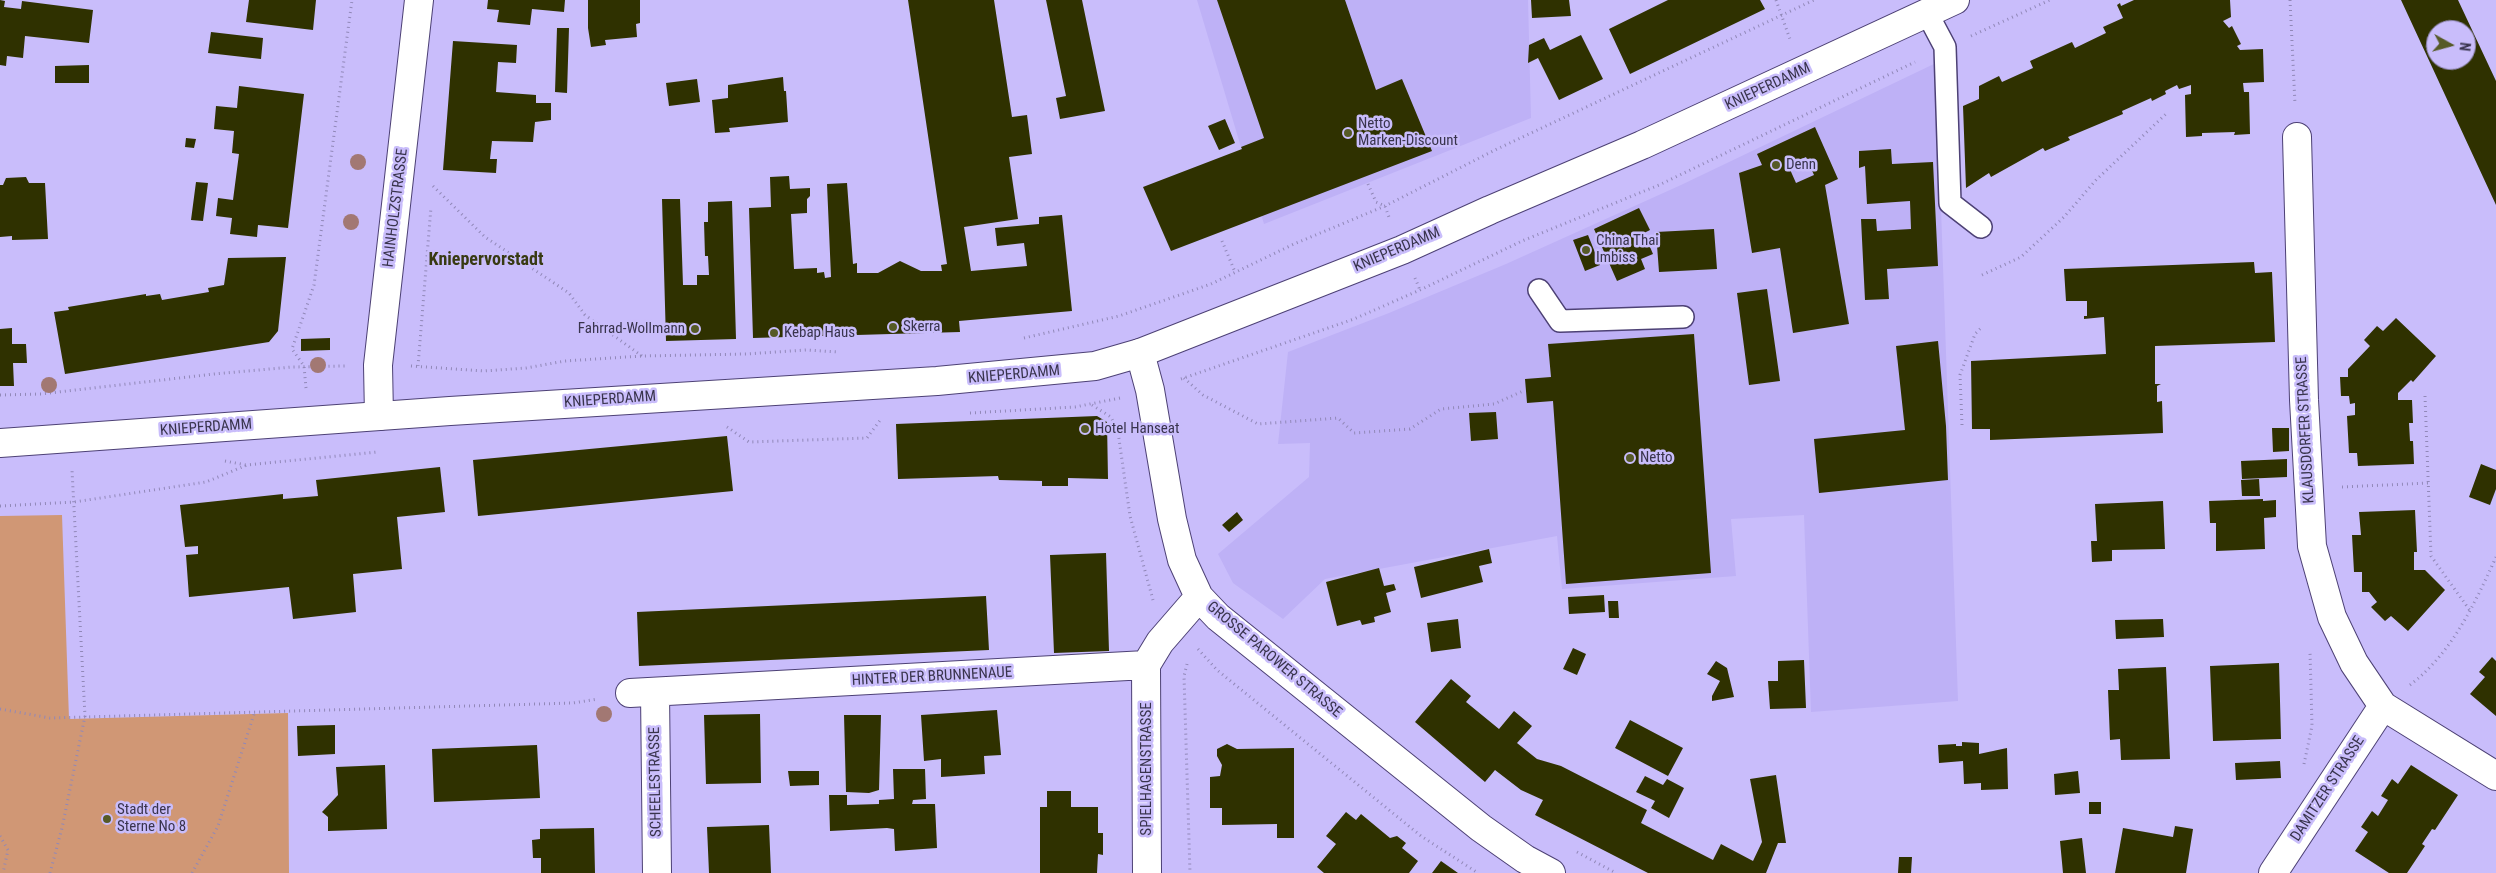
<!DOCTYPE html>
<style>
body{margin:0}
#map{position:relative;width:2496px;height:873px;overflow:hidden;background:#c9bdfb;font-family:"Roboto Condensed",sans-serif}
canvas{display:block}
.north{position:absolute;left:2426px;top:20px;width:50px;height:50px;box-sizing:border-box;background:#c9bdfb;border:1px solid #8f86b5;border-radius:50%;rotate:97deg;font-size:14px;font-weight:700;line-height:20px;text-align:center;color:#39344d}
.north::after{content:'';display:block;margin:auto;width:18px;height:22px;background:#565a27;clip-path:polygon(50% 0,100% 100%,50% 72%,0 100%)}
</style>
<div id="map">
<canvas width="2496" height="873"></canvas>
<div class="north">N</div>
</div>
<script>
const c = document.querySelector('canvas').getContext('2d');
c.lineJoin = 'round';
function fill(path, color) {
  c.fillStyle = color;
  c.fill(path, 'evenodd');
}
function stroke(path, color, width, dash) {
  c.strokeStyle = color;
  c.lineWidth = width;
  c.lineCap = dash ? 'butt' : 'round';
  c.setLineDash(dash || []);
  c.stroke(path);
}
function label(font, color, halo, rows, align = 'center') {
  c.font = font + ' "Roboto Condensed",sans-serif';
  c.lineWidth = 5;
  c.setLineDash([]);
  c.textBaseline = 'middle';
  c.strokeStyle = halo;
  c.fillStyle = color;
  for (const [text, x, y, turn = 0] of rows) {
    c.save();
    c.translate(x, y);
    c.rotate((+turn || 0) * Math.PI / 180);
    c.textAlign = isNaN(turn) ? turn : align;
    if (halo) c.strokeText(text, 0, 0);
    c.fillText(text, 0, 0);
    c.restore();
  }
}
fill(new Path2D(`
 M1197 0H1528L1531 118 1264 224Z
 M1936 63 1958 701 1811 712 1804 515 1731 519 1736 576 1562 589 1557 536 1325 579 1283 619 1233 583 1218 554 1309 477 1310 443 1278 444 1288 352 1389 313 1506 264 1681 185Z`), '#beb1f6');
fill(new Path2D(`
 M62 515 69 719 288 713 289 873H0V516Z`), '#d09775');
fill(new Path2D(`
 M0 0 5 1 4 7 21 9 22 1 93 10 89 43 25 36 23 58 7 56 6 66 0 65Z
 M249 0H316L313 30 246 22Z
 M488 0H565L564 12 532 9 530 25 497 22 499 10 487 9Z
 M588 0H640V23L636 24 637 37 605 40 606 45 591 47 588 28Z
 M908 0H994L1012 117 1027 115 1032 154 1009 157 1018 219 964 227 971 271 1027 266 1024 243 997 246 995 228 1039 224V217L1062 215 1072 311 959 321 960 332 753 338 749 208 771 207 770 177 789 176 790 189 810 188V196L807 199V213L791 214 794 269 817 268V273L824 272 825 278 831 277 827 184 847 183 853 264 857 263V273H878L900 261 921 271H942L941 265 947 264Z
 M1046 0H1082L1105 111 1060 119 1056 98 1066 96Z
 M1217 0H1345L1376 90 1402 79 1432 151 1171 251 1143 187 1242 149 1241 147 1264 138Z
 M1531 0H1569L1571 16 1532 18Z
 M1668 0H1760L1765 9 1630 74 1609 29Z
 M2134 0H2230L2231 17 2223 21 2229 28 2232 26 2241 44 2237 46 2240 50 2263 49 2264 82 2243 83 2244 92H2249L2250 134 2234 135 2235 132 2202 133V136L2186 137 2185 95 2191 94V85L2179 89 2177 85 2165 91 2166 94 2152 101 2151 98 2122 111 2123 114 2068 137 2070 140 2045 151 2043 148 1991 177 1989 173 1966 188 1963 106 1979 99V86L1999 76 2002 82 2033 68 2030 61 2072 42 2075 48 2106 33 2103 27 2123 18 2117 5 2120 3 2121 6Z
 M2401 0H2458L2496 81V205ZM2436 30H2466V60H2436Z
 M557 28H569L567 93 555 92Z
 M211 32 263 38 261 59 208 53Z
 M1581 35 1603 79 1559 100 1538 58 1528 63 1529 45 1544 38 1550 50Z
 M453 41 517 45 516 63 498 62 496 92 536 95V103H551V120L535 122 533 142 492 141 490 159H497L496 173 443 170Z
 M89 65V83H55V66Z
 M783 77 784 91H786L788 122 729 128 730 132 715 133 712 100 728 98V85Z
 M697 79 700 102 669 106 666 83Z
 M239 86 304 94 288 228 258 225 257 237 230 234 232 218 216 216 218 198 233 200 239 154 232 153 234 131 214 129 216 106 237 108Z
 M1225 119 1235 143 1219 150 1208 126Z
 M1815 127 1838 179 1825 185 1849 324 1793 333 1780 248 1752 253 1739 173 1762 165 1757 154ZM1806 157 1814 175 1796 183 1788 165Z
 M186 138 196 139 194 148 185 147Z
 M1891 149 1892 164 1933 162 1938 266 1887 269 1889 299 1865 300 1861 219H1876L1877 231 1911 229 1910 201 1867 204 1865 166 1859 168V151Z
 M26 177 29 183H45L48 239 12 240V236L0 237V185H3L6 178Z
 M196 182 208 183 203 221 191 220Z
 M662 199H680L683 285H697V275H709L708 256H705L704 222H708V202L732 201 736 339 666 341Z
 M1639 208 1650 230 1644 233 1653 254 1641 259 1645 269 1617 281 1594 229Z
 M1714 229 1717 269 1659 272 1656 232Z
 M1588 235 1600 265 1585 271 1573 240Z
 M286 257 278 331 269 342 65 374 54 312 69 310 68 307 146 294V296L160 294 162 300 209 292 208 288 224 285 228 258Z
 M2254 262 2255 273 2272 272 2275 342 2155 346V384H2161L2157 386V402L2162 401 2163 433 1990 440V429H1972L1971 361 2106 354 2104 317 2084 319V316H2087V301H2066L2064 269Z
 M1767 289 1780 381 1749 385 1737 293Z
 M2396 318 2436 356 2413 382 2411 380 2398 393V400H2412L2413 423H2409L2410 441H2413L2414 464 2358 466 2357 453H2349L2347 416 2355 415V403L2350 404 2349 396H2341L2340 377H2348V369L2370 346 2364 340 2377 326 2383 331Z
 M12 328V344H26L27 363H13L14 386H0V329Z
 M1694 334 1711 573 1566 584 1553 401 1527 403 1525 379 1551 377 1548 344Z
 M330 338V350L301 351V339Z
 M1938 341 1946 426 1948 480 1819 493 1814 439 1905 430 1896 346Z
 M1496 412 1498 439 1471 441 1469 413Z
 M1097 416 1107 422 1108 479 1068 478V486H1042V481L999 480 998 476 898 479 896 424Z
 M2272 428H2289V451L2273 452Z
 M727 436 733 491 478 516 473 460Z
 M2287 459V477L2242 479 2241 461Z
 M2481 464 2496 470V489L2490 505 2469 497Z
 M440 467 445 512 397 517 402 569 353 574 356 612 293 619 289 587 189 597 186 555 198 554V546L185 547 180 505 283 494V499L318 496 316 480Z
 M2259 479 2260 496H2242L2241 480Z
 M2263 499V501L2276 500V517L2264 518 2265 549 2216 551V523H2210L2209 501Z
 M2163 501 2165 549 2112 550V561L2092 562 2091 541H2097L2095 504Z
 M2415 510 2417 552H2414V570H2425L2445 590 2408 631 2391 616 2385 621 2371 607 2377 602 2369 592H2362V572H2354L2352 535H2361L2359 512Z
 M1237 512 1243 520 1229 532 1222 525Z
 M1489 549 1492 563 1479 566 1483 582 1421 598 1414 567Z
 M1106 553 1109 651 1054 653 1050 555Z
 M1379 568 1384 586 1394 584 1396 590 1386 593 1391 612 1374 617 1375 622 1362 625 1360 620 1337 626 1326 582Z
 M1604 595 1605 612 1569 614 1568 597Z
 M986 596 989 650 639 666 637 612Z
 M1608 601H1618L1619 618H1609Z
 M1458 619 1461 648 1431 652 1427 623Z
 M2163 619 2164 637 2116 639 2115 620Z
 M1573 648 1586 654 1577 675 1563 669Z
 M2492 657 2496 661V716L2470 694 2485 677 2479 672Z
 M1804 660 1806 708 1770 709 1768 681H1778V661Z
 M1716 661 1727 668 1734 697 1712 701V696L1720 681 1707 674Z
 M2279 663 2281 739 2213 741 2210 666Z
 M2166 667 2170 759 2121 760 2120 739 2110 740 2108 690H2119L2118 669Z
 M1451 679 1471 696 1466 702 1499 729 1514 711 1532 726 1517 743 1537 759 1561 766 1647 810 1641 823 1713 860 1721 844 1753 861 1762 842 1750 779 1776 775 1786 843H1778L1766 873H1648L1535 815 1543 800 1521 790 1495 770 1485 782 1415 722Z
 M997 710 1001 755 984 756 985 774 941 777V759L924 761 921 715Z
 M760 714 761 783 706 784 704 715Z
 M844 715H881L879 790 869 793 846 792Z
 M1630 720 1683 748 1668 776 1615 748Z
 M335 725V754L298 756 297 726Z
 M1962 742 1979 743V754L2007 748 2008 789 1981 790V783L1964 784 1963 761 1939 763 1938 745 1956 744V746H1962Z
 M1227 744 1237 749 1294 748V838H1277V824L1222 825V808H1210V777L1220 776 1222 765 1217 756V749Z
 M537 745 540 798 434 802 432 749Z
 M2280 761 2281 778 2236 780 2235 763Z
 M385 765 387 829 328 831V817L322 812 338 795 336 767Z
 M2411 765 2458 795 2435 830 2432 829 2422 844 2425 846 2407 873H2389L2355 851 2368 832 2361 827 2372 811 2378 816 2388 800 2381 796 2392 779 2398 784Z
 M893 769H925L926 799 913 800 912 804H935L937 848 895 851 894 829 887 828 830 831 829 795H847V805L879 804V800L894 799Z
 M788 771H819V785L790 786Z
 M2078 771 2080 793 2055 795 2054 774Z
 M1645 776 1663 785 1667 779 1684 788 1669 818 1651 808 1655 801 1636 792Z
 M1047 791H1071V807H1098V833H1103V855L1098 854 1097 873H1040V807H1047Z
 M2089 802H2101V814H2089Z
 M1346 812 1356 820 1361 814 1390 838 1397 836 1406 843 1402 848 1418 861 1409 873H1324L1317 867 1336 844 1326 836Z
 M769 825 771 873H709L707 827Z
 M2175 826 2193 829 2186 873H2115L2123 828 2173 837Z
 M594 828 595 873H541V858H533L532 840 540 839V829Z
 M2082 838 2086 873H2063L2060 841Z
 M1899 857H1912L1911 873H1898Z
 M1441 861 1458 873H1432Z`), '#2f3100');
const service = new Path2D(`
 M1927 13 1945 47 1950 203 1981 227
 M1539 290 1560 321 1683 317`);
const minor = new Path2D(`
 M2297 137 2304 400 2312 546 2332 617 2354 663 2383 706 2496 776
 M1140 353 1150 390 1172 519 1182 560 1199 597 1218 617 1481 828 1525 859 1551 873
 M379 416 378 365 419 0
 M655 692 657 873
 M630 693 1146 665
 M1147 873 1146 665 1160 642 1199 597
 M2273 873 2383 706`);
const secondary = new Path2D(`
 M0 443 450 411 937 381 1095 366 1140 353 1402 250 1490 210 1642 145 1955 0`);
stroke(service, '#4d4175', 24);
stroke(minor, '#4d4175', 30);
stroke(secondary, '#4d4175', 30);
stroke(new Path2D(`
 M1776 0 1791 42
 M2290 0 2295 104
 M1971 36 2050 0
 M1368 184 1376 202 1385 206 1390 220
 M433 186 485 237 569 293 585 315 642 356
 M1222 241 1235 272
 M1982 275 2021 257 2064 217 2096 180 2167 113
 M1415 278 1420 290
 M1024 338 1119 316 1211 284 1294 244 1385 206 1497 149 1814 0
 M411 366 484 371 526 368 565 361 642 356 746 354 806 350 838 352
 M418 366 431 207
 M1184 378 1203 395 1258 424 1338 418 1354 433 1410 429 1441 409 1494 404 1523 391
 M1181 379 1354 319 1420 290 1522 241 1659 185 1915 62
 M306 388 304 366 292 349 314 285 352 0
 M0 395 41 394 214 374 292 367 345 366
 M2425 396 2431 556 2471 612
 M1092 405 1111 417 1118 432 1130 516 1153 600
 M970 413 1075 407 1120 398
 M1962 425 1960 375 1975 334 1983 326
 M727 427 749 442 867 438 881 419
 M225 461 246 465
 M2342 487 2429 483
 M0 506 74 502 206 482 247 465 377 452
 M1198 649 1217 670 1421 836 1478 873
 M1187 664 1184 676 1190 873
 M2410 685C2452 653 2474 605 2496 557
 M0 709 50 718 573 703 598 699
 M2304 764 2312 726 2310 651
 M0 836 8 850 3 873
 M1577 852 1616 873
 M50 873 62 828 85 716 72 470
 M192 873 218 826 255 711`), '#9188b8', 3, [1, 4]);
stroke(service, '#fff', 21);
stroke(minor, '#fff', 28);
stroke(secondary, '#fff', 28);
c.fillStyle = '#a27873';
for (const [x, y] of [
 [358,162],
 [351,222],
 [318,365],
 [49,385],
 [604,714]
]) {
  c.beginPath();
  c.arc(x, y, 8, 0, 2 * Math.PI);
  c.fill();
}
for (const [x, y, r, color] of [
 [1348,133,5,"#565a27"],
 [1776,165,5,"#565a27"],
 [1586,250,5,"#565a27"],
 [893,327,5,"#565a27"],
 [695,329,5,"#565a27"],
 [774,333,5,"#565a27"],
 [1085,429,5,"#565a27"],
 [1630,458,5,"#565a27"],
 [107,819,5,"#565a27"]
]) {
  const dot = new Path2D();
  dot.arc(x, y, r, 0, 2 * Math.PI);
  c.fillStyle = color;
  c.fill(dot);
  stroke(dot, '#c9bdfb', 2);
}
label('15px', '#39344d', '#c9bdfb', [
 ["KNIEPERDAMM",1768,87,-25],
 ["HAINHOLZSTRASSE",396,208,-83],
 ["KNIEPERDAMM",1397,250,-23],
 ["KNIEPERDAMM",1014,375,-5],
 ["KNIEPERDAMM",610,400,-4],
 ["KNIEPERDAMM",206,428,-4],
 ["KLAUSDORFER STRASSE",2306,430,-93],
 ["GROSSE PAROWER STRASSE",1274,660,40],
 ["HINTER DER BRUNNENAUE",932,677,-3],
 ["SPIELHAGENSTRASSE",1147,769,-90],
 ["SCHEELESTRASSE",656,782,-91],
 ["DAMITZER STRASSE",2328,789,-57]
]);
label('15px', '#39344d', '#c9bdfb', [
 ["Netto",1358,124],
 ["Marken-Discount",1358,141],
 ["Denn",1786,165],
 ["China Thai",1596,241],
 ["Imbiss",1596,258],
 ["Skerra",903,327],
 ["Fahrrad-Wollmann",685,329,"right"],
 ["Kebap Haus",784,333],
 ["Hotel Hanseat",1095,429],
 ["Netto",1640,458],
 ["Stadt der",117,810],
 ["Sterne No 8",117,827]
], 'left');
label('bold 18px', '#383a12', '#c9bdfb', [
 ["Kniepervorstadt",486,260]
]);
</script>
